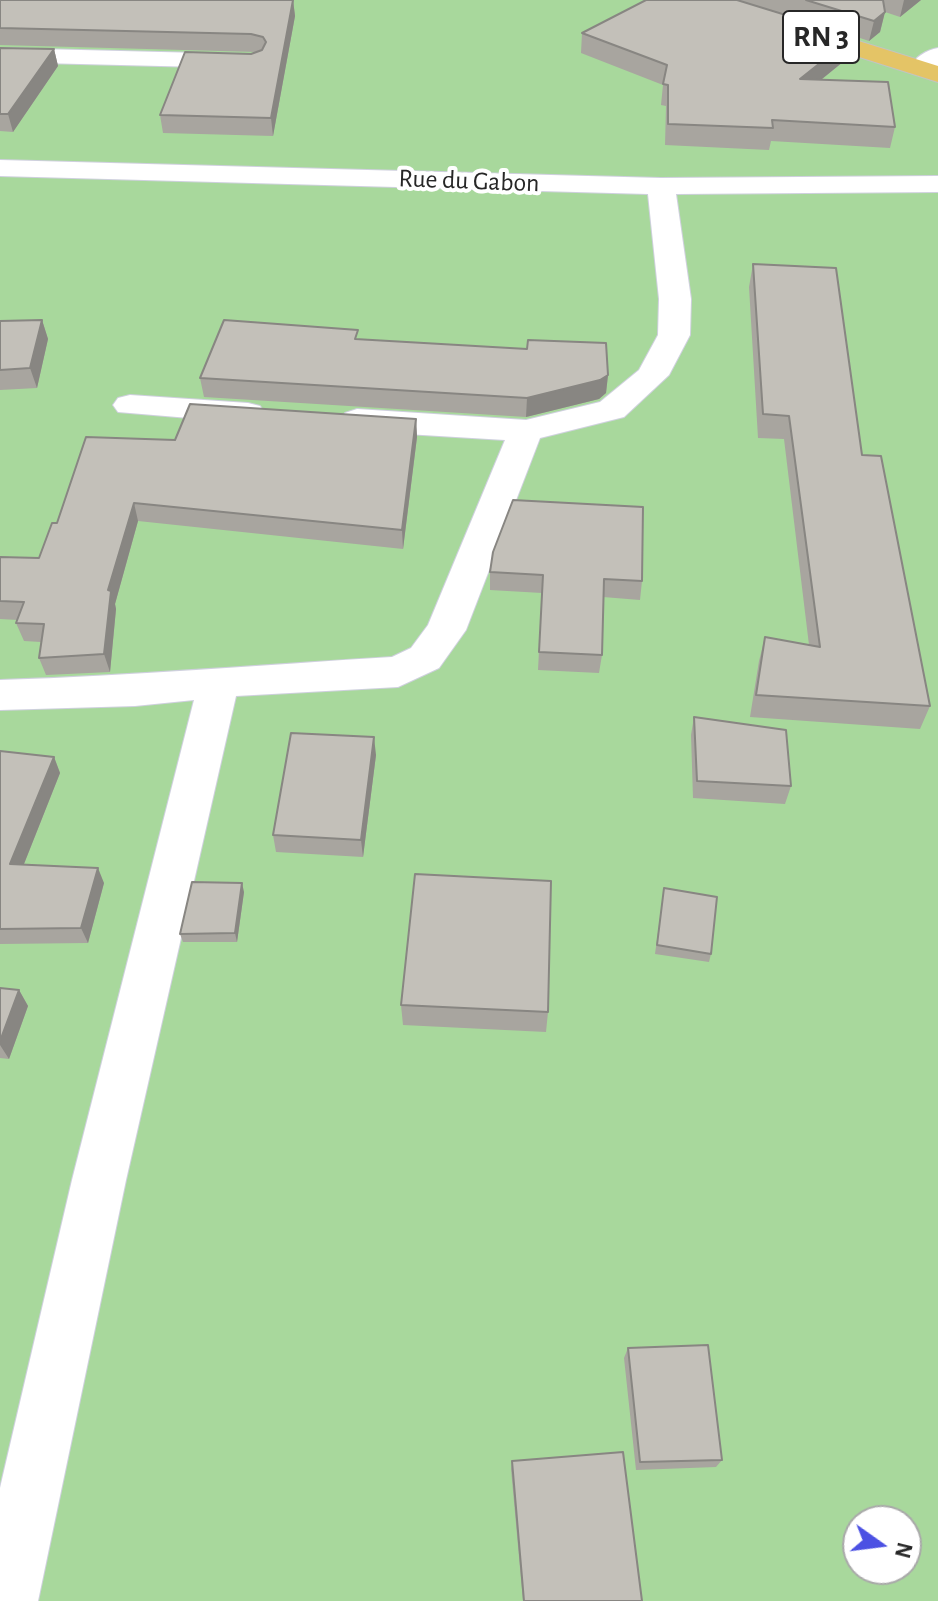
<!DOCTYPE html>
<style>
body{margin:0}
#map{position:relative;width:938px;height:1601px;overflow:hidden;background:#e8e4da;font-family:"Alegreya Sans",sans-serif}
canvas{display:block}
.north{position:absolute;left:842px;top:1505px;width:80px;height:80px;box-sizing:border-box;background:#fff;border:2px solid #a9a9a9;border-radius:50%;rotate:104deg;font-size:22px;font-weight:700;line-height:32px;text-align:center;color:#272727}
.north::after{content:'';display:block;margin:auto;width:28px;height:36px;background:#4c51e3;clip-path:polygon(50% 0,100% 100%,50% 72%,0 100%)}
</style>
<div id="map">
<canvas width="938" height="1601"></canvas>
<div class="north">N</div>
</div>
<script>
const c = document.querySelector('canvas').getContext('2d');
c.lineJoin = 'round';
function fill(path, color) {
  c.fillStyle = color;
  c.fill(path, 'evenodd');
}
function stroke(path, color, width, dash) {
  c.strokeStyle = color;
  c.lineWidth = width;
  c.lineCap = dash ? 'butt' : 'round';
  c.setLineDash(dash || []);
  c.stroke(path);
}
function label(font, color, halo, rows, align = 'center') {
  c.font = font + ' "Alegreya Sans",sans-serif';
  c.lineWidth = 8;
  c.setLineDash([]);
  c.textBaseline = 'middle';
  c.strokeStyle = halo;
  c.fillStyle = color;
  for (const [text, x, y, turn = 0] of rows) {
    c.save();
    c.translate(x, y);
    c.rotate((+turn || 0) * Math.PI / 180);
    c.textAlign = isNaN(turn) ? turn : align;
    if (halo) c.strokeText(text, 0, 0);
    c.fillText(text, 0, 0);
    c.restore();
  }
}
fill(new Path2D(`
 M0 0H938V1601H0ZM858 1521H906V1569H858Z`), '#a8d89c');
const minor = new Path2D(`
 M0 48 241 54 250 56 253 61 250 66 241 68 0 62Z
 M938 48V67L921 76 912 73 908 68C915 58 926 50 938 48Z
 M0 160 661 178 938 176V192L676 194 691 299 690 335 669 375 624 417 540 438 466 630 439 668 398 687 236 696 126 1180 38 1601H0V1488L72 1180 194 700 135 706 0 710V680C131 676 261 665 392 657L411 648 428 625 505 440 357 431 345 427 340 420 345 413 357 409 526 420 600 402 639 370 658 335 659 299 648 194 0 176Z
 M130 395 248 403 260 406 265 413 260 420 248 423 118 412 113 405 118 398Z`);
const trunk = new Path2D(`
 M692 0H728L938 66V82L696 5Z`);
stroke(minor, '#cfd0de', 2);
stroke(trunk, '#c3c3c3', 2);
fill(minor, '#fff');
fill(trunk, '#e4c466');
fill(new Path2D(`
 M0 0H293L295 16 273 136 163 133 160 115 251 54 257 52 0 45Z
 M738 0H921L900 17 885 12 880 32 869 41 854 36 849 57 821 80 895 127 890 148 771 141 769 150 665 145 666 106 661 105 663 85 581 53 582 33Z
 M0 48 54 49 58 66 13 132 0 131Z
 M753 264 862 455 930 706 920 729 750 717 759 661 765 637 809 645 784 439 758 438 749 287Z
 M42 320 48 339 37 388 0 390V321Z
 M358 339 527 349 608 375 606 393 599 399 526 417 204 397 200 378Z
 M416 419 417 437 403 549 138 521 115 604 116 609 110 672 46 675 39 658 41 642 24 641 16 623 18 620 0 619V557L39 558 57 523 175 440Z
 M490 572 642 581 640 600 603 597 602 655 599 673 538 670 542 593 490 590Z
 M694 717 791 786 785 804 693 798 691 735Z
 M0 751 54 757 60 773 24 864 104 883 88 943 0 944Z
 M376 755 363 857 276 852 273 835Z
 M664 888 711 954 709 962 655 954Z
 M244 892 237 942H183L180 934Z
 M0 988 19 990 28 1006 9 1059 0 1058Z
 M401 1005 548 1012 546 1032 403 1025Z
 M628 1348 722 1460 716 1467 636 1470 624 1358Z
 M512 1461 642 1601H523L511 1469Z`), '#a8a59f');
fill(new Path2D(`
 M293 0 295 16 273 136 271 118Z
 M904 0H921L900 17Z
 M885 12 880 32 869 41 874 21Z
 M854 36 849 57 796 100 800 79Z
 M54 49 58 66 13 132 8 114Z
 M42 320 48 339 37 388 30 368Z
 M608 375 606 393 599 399 526 417 527 398Z
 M416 419 417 437 403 549 402 530Z
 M134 503 138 521 115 604 116 609 110 672 104 654 108 590Z
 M374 737 376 755 363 857 361 840Z
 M54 757 60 773 18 879 10 864Z
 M98 868 104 883 88 943 81 928Z
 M242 883 244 892 237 942 235 933Z
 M19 990 28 1006 9 1059 0 1045V1041Z`), '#888682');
const building = new Path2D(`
 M0 0H293L271 118 160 115 185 52 251 54 262 50 266 42 263 37 251 34 0 28Z
 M646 0H737L854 36 800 79 888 82 895 127 772 120 773 128 668 124V85L663 84 667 65 582 33Z
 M806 0H883L885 12 874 21Z
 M0 48 54 49 8 114H0Z
 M753 264 836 268 862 455 881 456 930 706 756 695 765 637 820 647 789 416 763 414Z
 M42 320 30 368 0 370V321Z
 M224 320 358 330 355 339 527 349 528 340 606 343 608 375 600 380 527 398 200 378Z
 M190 404 416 419 402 530 134 503 108 590 111 591 104 654 39 658 44 624 16 623 24 602 0 601V557L39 558 52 523H57L86 437 175 440Z
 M513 500 643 507 642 581 604 579 602 655 539 652 543 575 490 572 493 552Z
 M694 717 786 730 791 786 697 781Z
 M291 733 374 737 361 840 273 835Z
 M0 751 54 757 10 864 98 868 81 928 0 929Z
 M415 874 551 881 548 1012 401 1005Z
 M192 882 242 883 235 933 180 934Z
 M664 888 717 897 711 954 657 945Z
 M0 988 19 990 0 1041Z
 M708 1345 722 1460 640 1462 628 1348Z
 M623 1452 642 1601H524L512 1461Z`);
fill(building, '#c3c0b9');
stroke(building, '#888682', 2);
label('26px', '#272727', '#fff', [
 ["Rue du Gabon",469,181,2]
]);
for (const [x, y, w] of [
 [821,37,76]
]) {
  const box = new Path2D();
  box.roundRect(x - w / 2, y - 26, w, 52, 6);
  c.fillStyle = '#fff';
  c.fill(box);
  stroke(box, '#272727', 2);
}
label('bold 30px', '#272727', null, [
 ["RN 3",821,37]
]);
</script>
